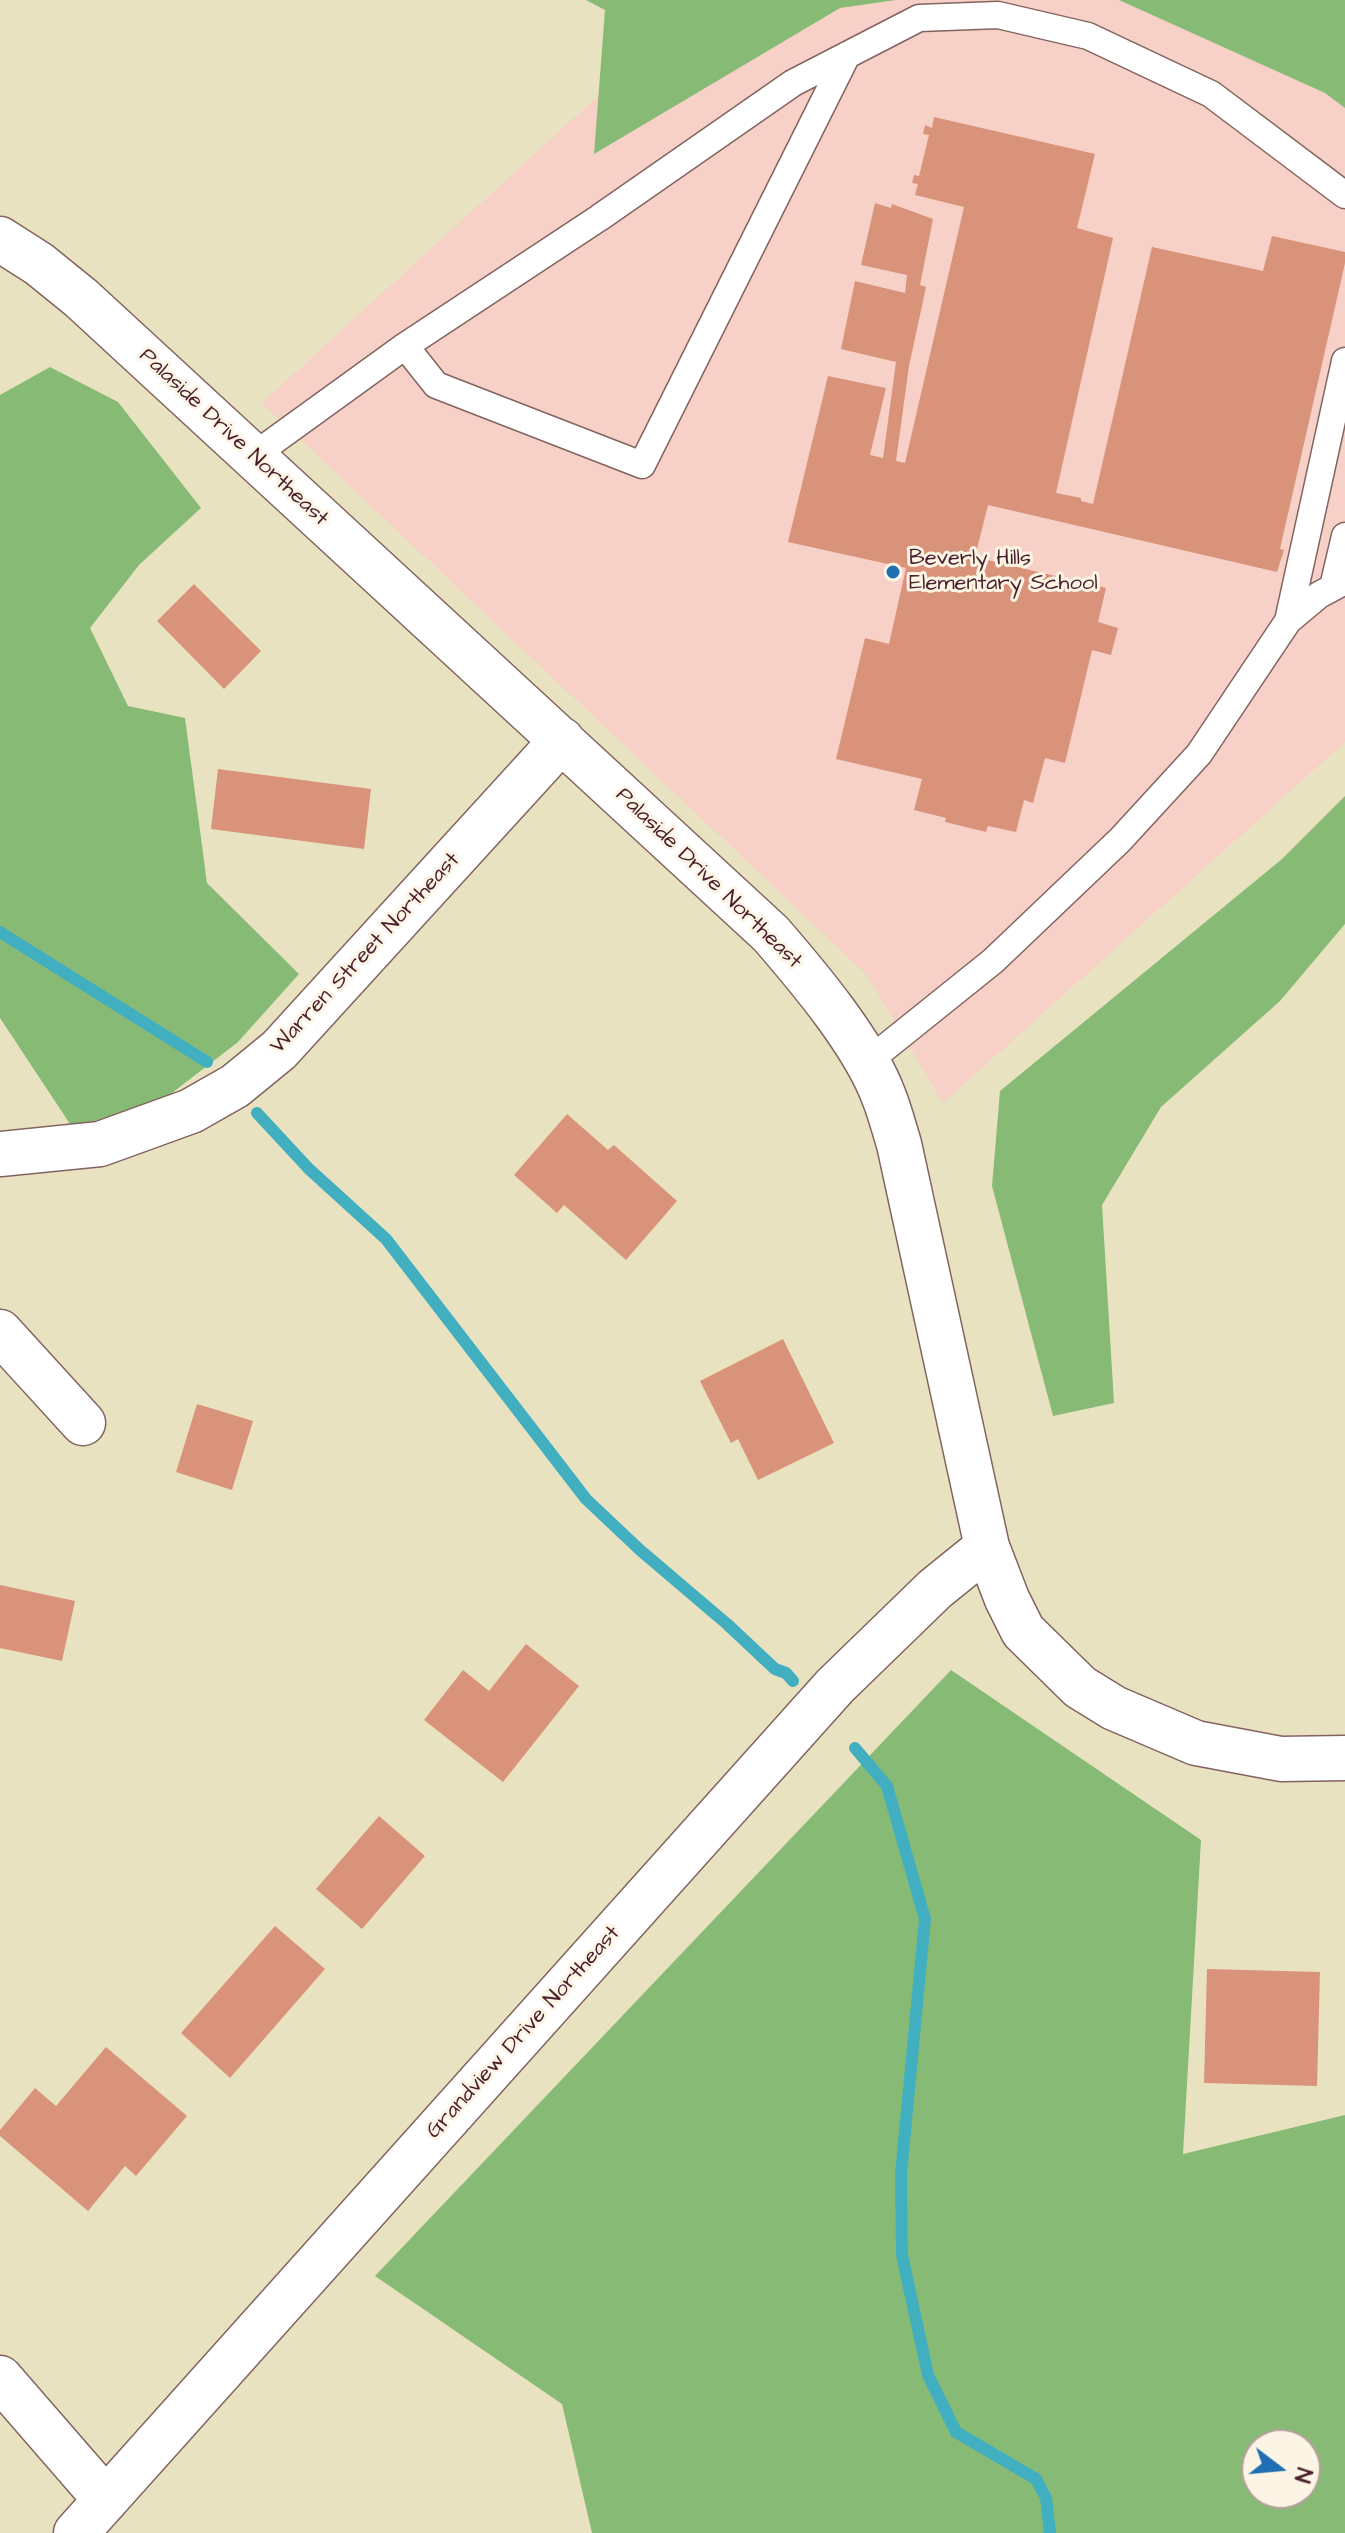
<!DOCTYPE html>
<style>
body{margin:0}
#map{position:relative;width:1345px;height:2533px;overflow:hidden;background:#e9e2c0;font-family:"Architects Daughter",sans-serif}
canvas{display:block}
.north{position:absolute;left:1241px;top:2429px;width:80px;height:80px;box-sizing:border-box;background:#fcf5e5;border:2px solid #b59f9b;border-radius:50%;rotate:106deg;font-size:22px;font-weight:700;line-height:32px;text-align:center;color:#4a1f2b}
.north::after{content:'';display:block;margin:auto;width:28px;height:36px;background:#1f6fb2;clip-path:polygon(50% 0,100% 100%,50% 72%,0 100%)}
</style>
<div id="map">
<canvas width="1345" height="2533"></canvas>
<div class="north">N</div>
</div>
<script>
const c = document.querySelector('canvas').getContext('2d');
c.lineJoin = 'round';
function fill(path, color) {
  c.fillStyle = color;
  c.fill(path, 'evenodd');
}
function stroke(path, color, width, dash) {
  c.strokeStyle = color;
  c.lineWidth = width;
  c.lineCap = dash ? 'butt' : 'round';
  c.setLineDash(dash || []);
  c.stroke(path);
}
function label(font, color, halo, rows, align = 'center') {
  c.font = font + ' "Architects Daughter",sans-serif';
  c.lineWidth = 6;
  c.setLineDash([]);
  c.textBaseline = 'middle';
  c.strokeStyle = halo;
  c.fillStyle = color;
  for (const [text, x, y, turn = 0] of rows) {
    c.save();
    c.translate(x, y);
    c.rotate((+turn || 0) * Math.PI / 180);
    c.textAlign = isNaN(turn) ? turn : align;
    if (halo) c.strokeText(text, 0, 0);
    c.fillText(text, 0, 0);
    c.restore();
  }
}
fill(new Path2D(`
 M703 0H1286L1345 37V742L943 1103 866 974 262 403Z`), '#f7d1c7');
fill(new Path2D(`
 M586 0H896L840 8 594 154 605 10Z
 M1119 0H1345V108L1325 93Z
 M50 367 118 402 201 508 139 565 90 628 128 706 185 718 207 883 299 974 238 1042 159 1103 72 1127 0 1018V395Z
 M1345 796V924L1280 1001 1161 1107 1102 1205 1114 1403 1053 1416 992 1186 1000 1091 1282 859Z
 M951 1670 1201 1840 1183 2154 1345 2115V2533H592L562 2404 375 2276ZM1257 2445H1305V2493H1257Z`), '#87bb75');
stroke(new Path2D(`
 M0 932 207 1062
 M257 1113 309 1169 386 1239 586 1499 640 1550 727 1624 775 1669 786 1673 793 1681
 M855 1748 887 1786 925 1919 901 2174 902 2255 928 2375 956 2432 1036 2479 1046 2498 1050 2533`), '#42afc0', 12);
fill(new Path2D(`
 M934 117 1095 154 1077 228 1113 238 1056 493 1081 498V501L1093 504 1152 247 1263 271 1272 236 1345 252V263L1280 549 1284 550 1277 572 988 505 975 557 1106 588 1098 622 1118 628 1111 655 1092 650 1065 763 1045 758 1033 803 1024 800 1016 832 988 826 986 832 945 822 946 818 914 810 922 779 836 759 865 638 889 644 906 568 788 542 828 376 886 388 870 455 883 458 896 362 841 349 855 281 905 293 907 275 861 265 875 203 891 208 892 204 933 219 920 285 926 287 909 366 896 461 905 463 964 207 915 195 918 184 912 183 914 175 919 176 929 135 923 134 925 125 932 128Z
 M194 584 261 651 224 689 157 621Z
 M218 769 371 789 364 849 211 829Z
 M567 1114 608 1150 614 1145 677 1201 626 1260 564 1205 557 1213 514 1175Z
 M783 1339 834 1443 758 1480 738 1439 731 1443 700 1381Z
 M197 1404 253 1421 232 1490 176 1472Z
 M0 1585 75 1601 62 1661 0 1648Z
 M526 1644 579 1686 503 1782 424 1720 463 1670 489 1691Z
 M379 1816 425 1856 362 1929 316 1889Z
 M275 1926 325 1969 230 2078 181 2033Z
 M1207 1969 1320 1972 1317 2086 1204 2083Z
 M106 2047 187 2116 136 2176 125 2166 88 2211 0 2136V2130L35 2088 56 2106Z`), '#d8937a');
const service = new Path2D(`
 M405 346 436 385 642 465 847 55
 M253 456 405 346 599 218 793 83 919 18 998 15 1088 36 1211 94 1345 195
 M1333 587 1345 536
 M1288 621 1345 361
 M866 1063 993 961 1120 840 1199 754 1288 621 1319 595 1345 581`);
const minor = new Path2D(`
 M0 239 39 264 81 298 771 934C809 978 864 1043 884 1097 890 1112 894 1128 899 1144L987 1547 1007 1599 1023 1631 1080 1687 1114 1708 1196 1743 1281 1759 1345 1758
 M0 1154 100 1144 191 1111 235 1086 279 1050 562 740
 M0 1332 83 1423
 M0 2378 106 2500
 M76 2533 835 1686 935 1589 987 1547`);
stroke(service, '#82635f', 29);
stroke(minor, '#82635f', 47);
stroke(service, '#fff', 26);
stroke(minor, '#fff', 44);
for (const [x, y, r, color] of [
 [893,572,8,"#1f6fb2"]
]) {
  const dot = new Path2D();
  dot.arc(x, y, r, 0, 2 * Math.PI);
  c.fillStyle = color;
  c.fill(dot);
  stroke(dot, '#fcf5e5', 3);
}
label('22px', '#4a1f2b', '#fcf5e5', [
 ["Palaside Drive Northeast",233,438,43],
 ["Palaside Drive Northeast",708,879,44],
 ["Warren Street Northeast",366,954,-47],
 ["Grandview Drive Northeast",524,2033,-48]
]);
label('22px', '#4a1f2b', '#fcf5e5', [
 ["Beverly Hills",909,559],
 ["Elementary School",909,584]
], 'left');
</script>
